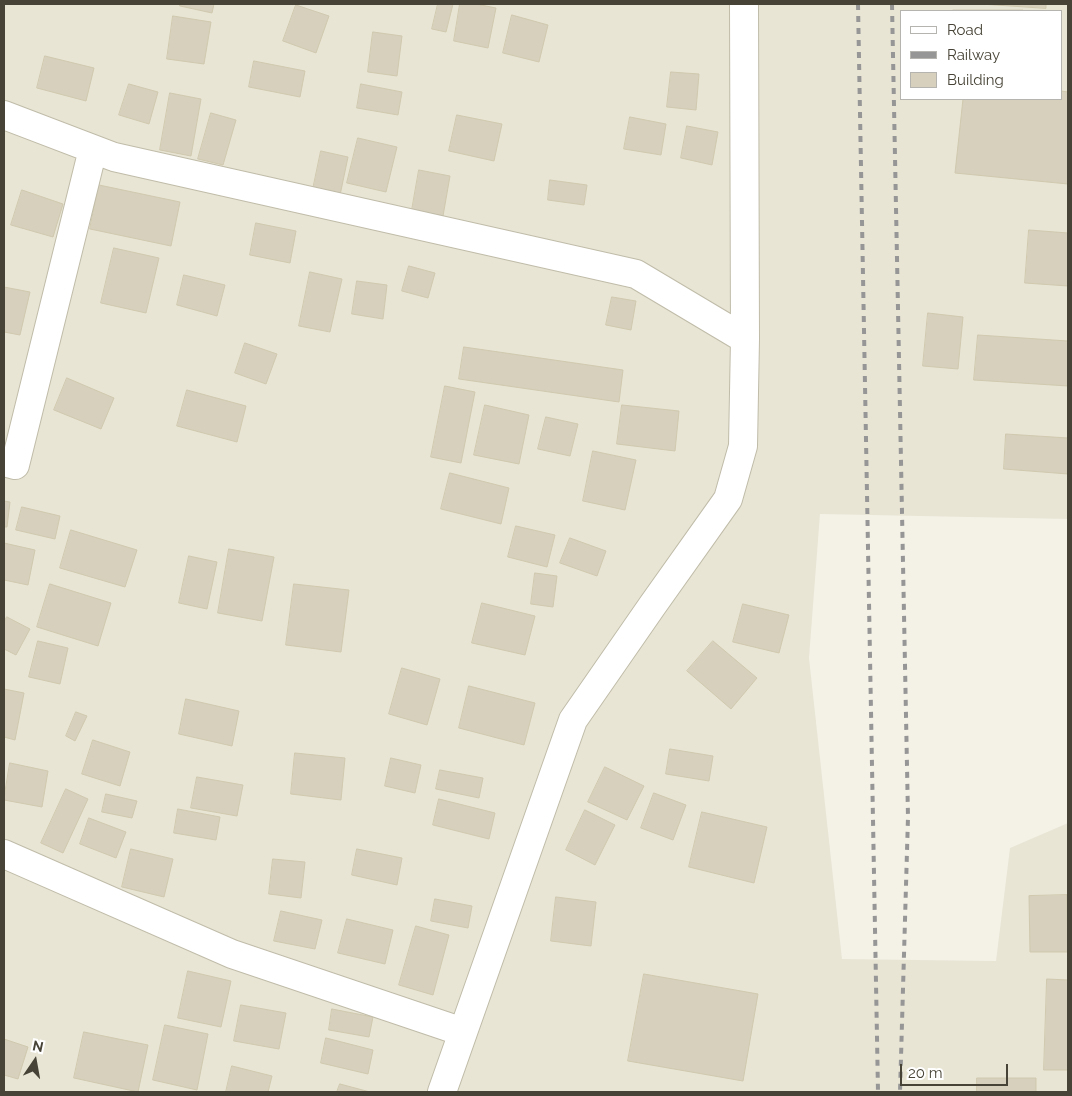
<!DOCTYPE html>
<style>
body{margin:0}
#map{position:relative;width:1072px;height:1096px;overflow:hidden;background:#f4f2e7;font-family:Raleway,sans-serif}
canvas{display:block}
.frame{position:absolute;inset:0;border:5px solid #474336;pointer-events:none}
.legend{position:absolute;left:900px;top:10px;width:162px;height:90px;box-sizing:border-box;background:#fff;border:1px solid #b5b4af;margin:0;padding:6px 9px;list-style:none;font-size:15px;color:#474336}
.legend li{display:flex;align-items:center;gap:10px;height:25px}
.legend b{width:25px;border:1px solid #b5b4af}
.north{position:absolute;left:10px;top:1036px;width:50px;height:50px;-webkit-text-stroke:4px #fff;paint-order:stroke;rotate:12deg;font-size:14px;font-weight:700;line-height:20px;text-align:center;color:#474336}
.north::after{content:'';display:block;margin:auto;width:18px;height:22px;background:#474336;clip-path:polygon(50% 0,100% 100%,50% 72%,0 100%)}
.scale{position:absolute;left:900px;top:1064px;width:108px;height:22px;box-sizing:border-box;border:2px solid #474336;border-top:0;padding-left:6px;font-size:15px;line-height:18px;white-space:nowrap;color:#474336;-webkit-text-stroke:4px #fff;paint-order:stroke}
</style>
<div id="map">
<canvas width="1072" height="1096"></canvas>
<div class="frame"></div>
<ul class="legend">
<li><b style="height:6px;background:#fff"></b>Road</li>
<li><b style="height:6px;background:#969696"></b>Railway</li>
<li><b style="height:14px;background:#d6d0bc"></b>Building</li>
</ul>
<div class="north">N</div>
<div class="scale">20 m</div>
</div>
<script>
const c = document.querySelector('canvas').getContext('2d');
c.lineJoin = 'round';
function fill(path, color) {
  c.fillStyle = color;
  c.fill(path, 'evenodd');
}
function stroke(path, color, width, dash) {
  c.strokeStyle = color;
  c.lineWidth = width;
  c.lineCap = dash ? 'butt' : 'round';
  c.setLineDash(dash || []);
  c.stroke(path);
}
fill(new Path2D(`
 M4 4H1068V519L820 514 809 658 842 959 996 961 1010 848 1068 823V1092H4ZM901 11H1061V99H901Z`), '#e8e5d5');
const building = new Path2D(`
 M180 4H214L212 13 180 6Z
 M438 4H453L446 32 432 29Z
 M460 4H476L496 8 488 48 454 41Z
 M981 4H1046V8Z
 M296 5 329 16 316 53 283 41Z
 M953 10H1023V11H953Z
 M512 15 548 25 539 62 503 53Z
 M173 16 211 22 204 64 167 59Z
 M373 32 402 36 397 76 368 72Z
 M45 56 94 68 86 101 37 88Z
 M254 61 305 71 300 97 249 87Z
 M671 72 699 74 696 110 667 107Z
 M129 84 158 92 149 124 119 115Z
 M361 84 402 92 398 115 357 108Z
 M1061 91 1068 92V184L955 173 963 99H1061Z
 M170 93 201 99 191 156 160 150Z
 M211 113 236 120 223 165 198 159Z
 M457 115 502 124 494 161 449 151Z
 M630 117 666 124 661 155 624 149Z
 M687 126 718 132 712 165 681 158Z
 M358 138 397 147 386 192 347 183Z
 M321 151 348 157 339 200 312 194Z
 M419 170 450 176 443 216 412 210Z
 M550 180 587 185 584 205 548 200Z
 M99 185 180 202 171 246 90 229Z
 M22 190 63 204 53 237 11 225Z
 M256 223 296 231 290 263 250 255Z
 M1029 230 1068 233V286L1025 283Z
 M114 248 159 258 146 313 101 303Z
 M409 266 435 273 428 298 402 291Z
 M310 272 342 279 330 332 299 326Z
 M184 275 225 285 217 316 177 305Z
 M357 281 387 285 383 319 352 314Z
 M4 287 30 292 20 335 4 332Z
 M612 297 636 301 631 330 606 325Z
 M928 313 963 317 958 369 923 366Z
 M978 335 1068 341V386L974 380Z
 M245 343 277 354 266 384 235 373Z
 M464 347 623 370 619 402 459 379Z
 M67 378 114 398 101 429 54 410Z
 M445 386 475 392 461 463 431 457Z
 M187 390 246 406 237 442 177 426Z
 M485 405 529 415 519 464 474 455Z
 M622 405 679 411 675 451 617 444Z
 M546 417 578 424 570 456 538 449Z
 M1006 434 1068 438V474L1004 469Z
 M593 451 636 460 625 510 583 501Z
 M450 473 509 488 501 524 441 509Z
 M4 501 10 502 7 527H4Z
 M22 507 60 516 55 539 16 530Z
 M516 526 555 535 547 567 508 557Z
 M71 530 137 550 125 587 60 568Z
 M570 538 606 551 597 576 560 563Z
 M4 543 35 550 28 585 4 580Z
 M229 549 274 557 262 621 218 613Z
 M189 556 217 562 207 609 179 603Z
 M535 573 557 576 553 607 531 604Z
 M50 584 111 603 98 646 37 627Z
 M294 584 349 590 341 652 286 645Z
 M482 603 535 616 525 655 472 643Z
 M743 604 789 615 779 653 733 642Z
 M7 617 30 629 16 655 4 649V622Z
 M38 641 68 648 60 684 29 677Z
 M713 641 757 678 731 709 687 671Z
 M402 668 440 679 427 725 389 714Z
 M469 686 535 703 524 745 459 728Z
 M4 689 24 693 15 740 4 737Z
 M186 699 239 711 232 746 179 734Z
 M76 712 87 716 75 741 66 736Z
 M93 740 130 752 120 786 82 774Z
 M670 749 713 756 709 781 666 774Z
 M295 753 345 758 341 800 291 794Z
 M391 758 421 765 415 793 385 786Z
 M10 763 48 771 42 807 4 800Z
 M605 767 644 786 627 820 588 802Z
 M440 770 483 778 479 798 436 789Z
 M197 777 243 785 237 816 191 808Z
 M66 789 88 799 63 853 41 843Z
 M654 793 686 805 673 840 641 828Z
 M106 794 137 801 132 818 102 812Z
 M439 799 495 813 489 839 433 825Z
 M178 809 220 817 216 840 174 833Z
 M585 810 615 825 595 865 566 850Z
 M702 812 767 827 754 883 689 867Z
 M89 818 126 832 116 858 80 844Z
 M131 849 173 859 164 897 122 887Z
 M357 849 402 858 397 885 352 875Z
 M273 859 305 862 301 898 269 894Z
 M1067 895 1068 952H1030L1029 896Z
 M556 897 596 902 591 946 551 941Z
 M435 899 472 906 468 928 431 921Z
 M281 911 322 920 315 949 274 941Z
 M347 919 393 930 385 964 338 953Z
 M416 926 449 935 433 995 399 985Z
 M188 971 231 981 221 1027 178 1018Z
 M644 974 758 994 743 1081 628 1061Z
 M1047 979 1068 980V1070H1044Z
 M241 1005 286 1013 279 1049 234 1041Z
 M332 1009 373 1017 369 1037 329 1030Z
 M165 1025 208 1034 197 1090 153 1080Z
 M84 1032 148 1045 138 1092 74 1078Z
 M326 1038 373 1050 368 1074 321 1063Z
 M4 1039 28 1047 18 1079 4 1075Z
 M232 1066 272 1076 268 1092H226Z
 M977 1078H1036V1092H977Z
 M340 1084 370 1092H337Z`);
fill(building, '#d6d0bc');
stroke(building, '#d1c9af', 1);
const minor = new Path2D(`
 M4 115 114 157 636 274 745 339
 M4 462 15 465 93 149
 M4 854 232 954 463 1032
 M442 1092 573 720 652 606 728 499 743 446 745 339 744 4`);
stroke(minor, '#c0bca9', 30);
stroke(minor, '#fff', 28);
stroke(new Path2D(`
 M858 4 878 1092
 M892 4 908 817 900 1092`), '#969696', 4, [6, 6]);
</script>
